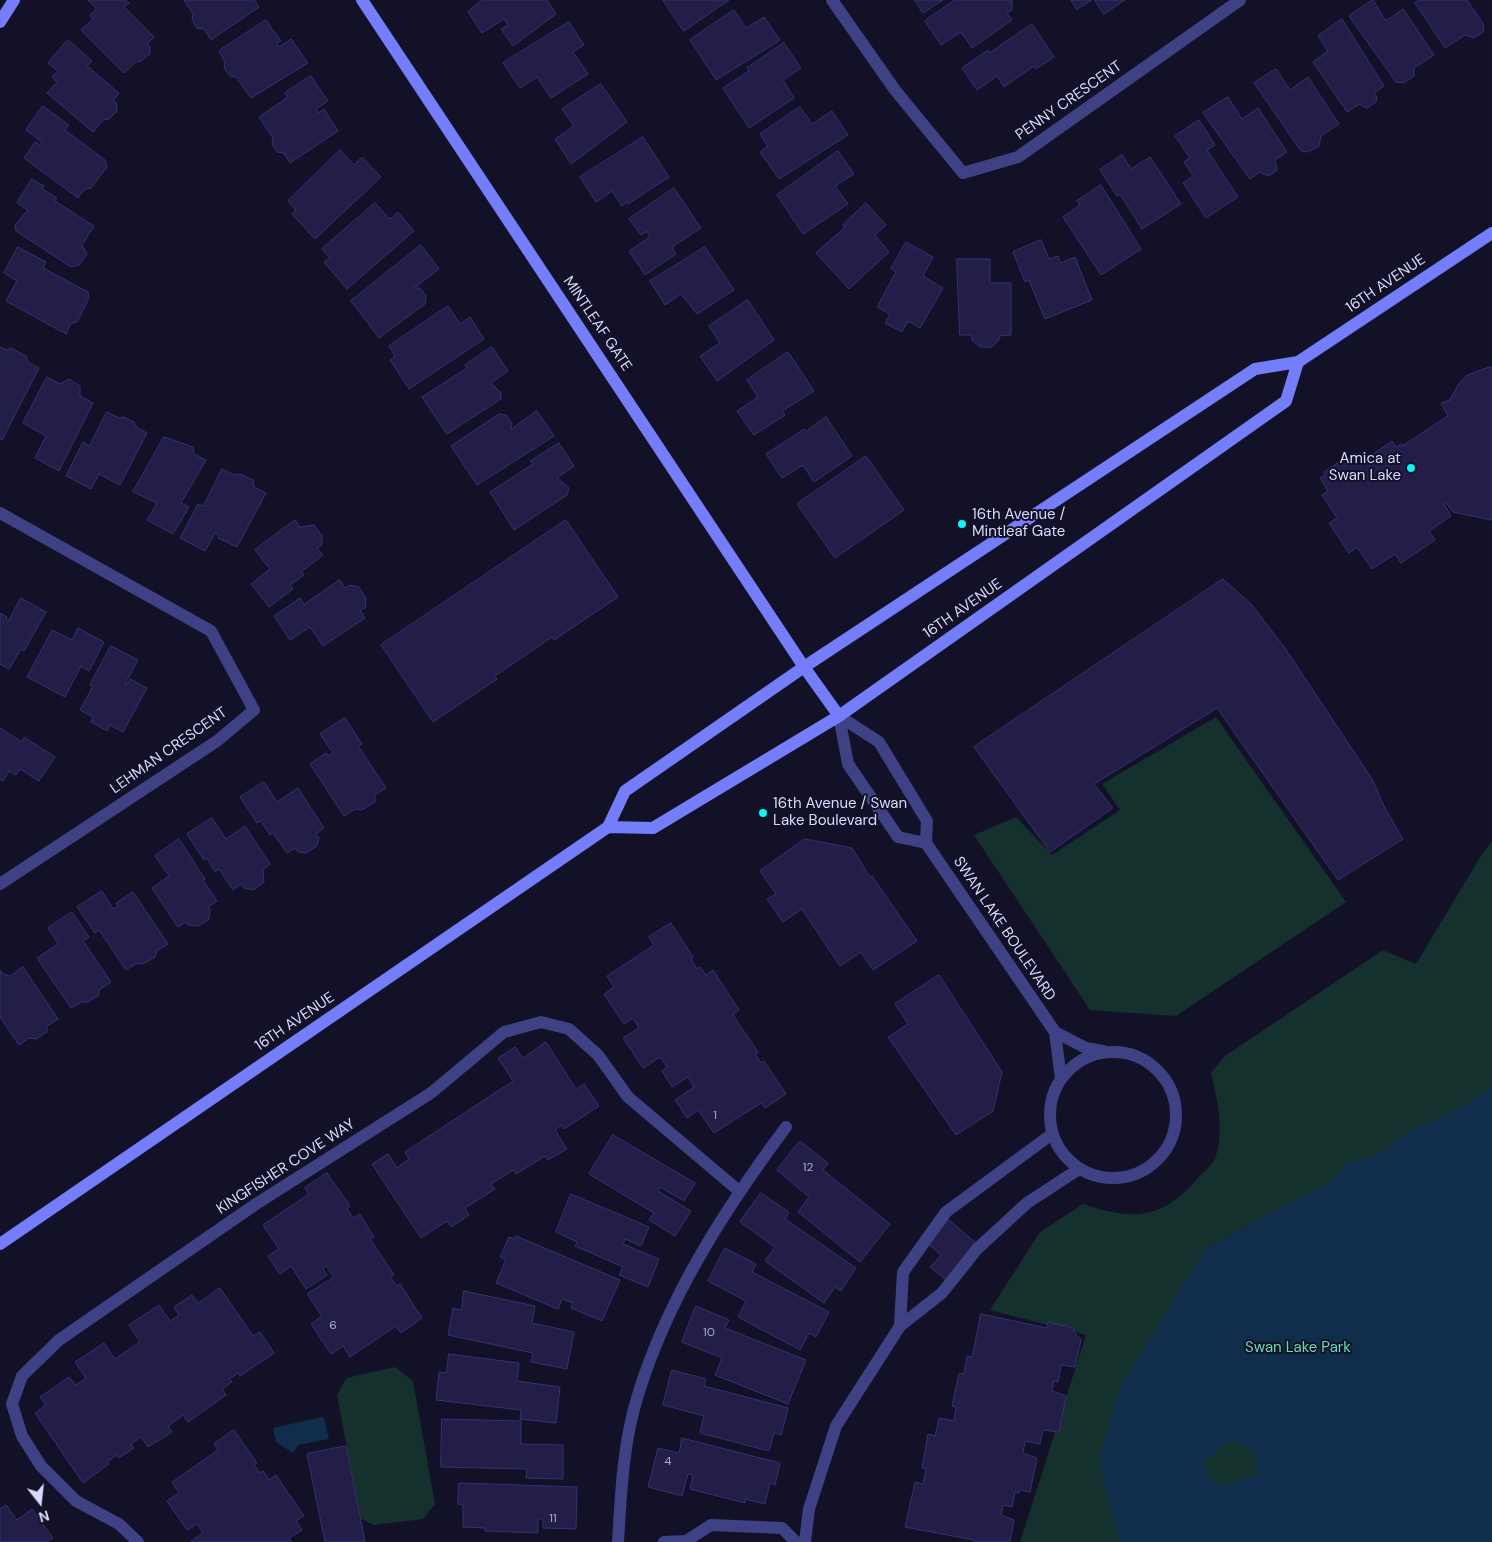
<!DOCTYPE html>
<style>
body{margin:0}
#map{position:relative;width:1492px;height:1542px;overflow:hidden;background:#131128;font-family:"DM Sans",sans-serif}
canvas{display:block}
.north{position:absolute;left:15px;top:1477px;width:50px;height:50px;-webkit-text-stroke:4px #131128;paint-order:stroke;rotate:164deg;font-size:14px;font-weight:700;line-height:20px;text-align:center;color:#dad9fe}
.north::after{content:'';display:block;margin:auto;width:18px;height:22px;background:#dad9fe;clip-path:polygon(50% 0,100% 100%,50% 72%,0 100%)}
</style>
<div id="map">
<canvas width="1492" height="1542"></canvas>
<div class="north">N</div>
</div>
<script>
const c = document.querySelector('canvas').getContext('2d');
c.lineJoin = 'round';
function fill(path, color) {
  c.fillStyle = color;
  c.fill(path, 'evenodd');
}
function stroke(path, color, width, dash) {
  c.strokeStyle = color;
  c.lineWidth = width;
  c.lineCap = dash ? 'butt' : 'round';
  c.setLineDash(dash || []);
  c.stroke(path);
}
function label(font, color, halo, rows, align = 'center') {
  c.font = font + ' "DM Sans",sans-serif';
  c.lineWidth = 4;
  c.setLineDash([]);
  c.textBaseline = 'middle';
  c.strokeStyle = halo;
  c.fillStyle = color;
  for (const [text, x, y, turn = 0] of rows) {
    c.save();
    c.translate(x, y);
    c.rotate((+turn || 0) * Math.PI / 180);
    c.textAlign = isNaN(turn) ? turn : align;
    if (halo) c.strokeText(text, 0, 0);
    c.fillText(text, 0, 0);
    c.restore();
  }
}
fill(new Path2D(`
 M1216 717 1346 902 1176 1016 1090 1010 974 835 1016 817 1052 855 1120 810 1102 784Z
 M1492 841V1542H1020L1086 1335 990 1310 1040 1232 1083 1204C1133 1221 1162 1220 1199 1177 1204 1171 1214 1164 1216 1156 1224 1127 1218 1102 1211 1073L1225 1056 1383 950 1416 964 1482 854Z
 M395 1367 413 1381 435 1504 423 1519 374 1525 360 1518 337 1395 346 1378Z`), '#14312e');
fill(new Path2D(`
 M1492 1087V1542H1120L1099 1460 1120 1388 1206 1248 1337 1178 1346 1164 1378 1155 1407 1133 1462 1107ZM1237 1441 1255 1455 1259 1472 1252 1478 1221 1486 1209 1480 1203 1463 1224 1444Z
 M322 1417 324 1418 329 1439 298 1445 293 1453 276 1442 273 1428Z`), '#112d4c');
const building = new Path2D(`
 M88 0H125L129 3 124 7 154 37 147 44 150 47V54L141 61 136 62 124 73 81 30 93 19 90 15 96 9Z
 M184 0H254L259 7 211 40 204 29 197 28 192 20 193 14Z
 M482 0H547L556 14 513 46 501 29 508 25 504 19 482 33 468 12Z
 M663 0H729L684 31Z
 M915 0H943L923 13Z
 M955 0H1012V10L1007 13 1012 20 972 48 961 32 941 45 925 21Z
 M1071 0H1092L1077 9Z
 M1095 0H1125L1104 14Z
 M1373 0 1386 21 1403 9 1434 55 1414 68V76L1403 83 1396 82 1349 16Z
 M1419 0H1467L1484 25 1483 32 1474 38 1465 35 1445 48 1415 3Z
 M734 10 746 28 764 17 780 40 716 80 690 40Z
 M1342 19 1384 86 1374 93 1377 97 1376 102 1367 108 1359 104 1347 112 1313 62 1328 51 1318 36Z
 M266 20 281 41 276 43 279 47 291 39 308 63 251 98 236 77 230 76 224 68 225 62 219 51Z
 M569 22 584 45 573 52 588 74 551 98 537 77 520 88 503 63Z
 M1032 24 1054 57 1036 69 1034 66 1004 87 997 76 977 90 962 68 988 50 989 53Z
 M68 40 92 61 87 66 119 93 113 101 116 103 117 111 109 119 103 120 93 132 47 93 57 82 52 77 58 71 48 63Z
 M784 43 801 68 783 80 794 98 749 128 723 88 749 71 747 68Z
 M1276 69 1290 90 1308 77 1339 124 1321 136 1319 146 1308 152 1301 151 1254 83Z
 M311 76 328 101 316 109 318 113 324 109 338 131 290 163 284 153 277 152 272 145 273 138 259 117 288 97 285 93Z
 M601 84 627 122 571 164 555 139 574 126 562 109Z
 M1228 97 1242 119 1258 108 1287 152 1275 160 1277 170 1268 176 1260 172 1250 179 1203 113Z
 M43 106 69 125 65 130 105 160 107 167 91 188 85 189 78 198 24 158 35 142 40 145 42 142 26 130Z
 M800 107 812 124 832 111 848 135 779 179 760 152 768 146 760 134Z
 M1199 120 1215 145 1207 150 1238 197 1206 218 1183 183 1193 176 1184 162 1190 158 1175 136Z
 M643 137 669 177 628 204 627 202 622 206 612 191 596 202 580 177Z
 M340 150 354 165 362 157 381 177 315 239 292 214 296 210 288 201Z
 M838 151 854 174 835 186 848 204 803 234 777 195Z
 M1122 155 1131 169 1150 157 1181 204 1142 229 1120 194 1117 196 1100 170Z
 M32 179 44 186 42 189 57 198 55 201 94 226 82 245 87 254 79 265 71 267 16 231 15 225 28 210 17 203Z
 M1101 185 1141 249 1101 275 1063 217 1080 205 1077 201Z
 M674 188 701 228 672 247 676 254 645 275 629 251 650 237 647 231 641 235 629 219Z
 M375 203 390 219 398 212 414 231 347 289 324 262 330 258 322 249Z
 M866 203 886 225 875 235 889 252 849 289 816 253 845 227 843 225Z
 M1041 240 1049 259 1058 256 1061 263 1075 257 1092 300 1045 319 1029 280 1025 282 1013 252Z
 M906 242 933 257 923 276 943 288 920 328 908 321 902 332 885 323 890 314 877 307 896 272 891 269Z
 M421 245 439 269 414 288H420L426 296 425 304 379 338 351 301Z
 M18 247 46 262 43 268 88 292 89 298 77 322 70 324 66 334 6 301 17 281 4 273Z
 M705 247 734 290 697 314 681 294 665 305 650 281Z
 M957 259H990V283H1011V335L999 336V340L992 347H980L972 340V335H960Z
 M748 300 774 340 717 381 700 356 720 343 709 326Z
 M448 306 460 324 470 317 484 339 409 389 390 360 395 356 389 346Z
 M0 347 7 350 11 348 26 356 28 362 39 368 2 440 0 439Z
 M492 347 508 371 491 383 501 393V399L447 434 422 397 467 368 465 365Z
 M788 352 814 391 782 411 785 415 754 435 737 411 758 397 747 380Z
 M1489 367H1492V520L1453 512 1446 503 1444 504 1451 516 1429 531 1435 540 1401 563 1395 554 1372 569 1357 547 1349 553 1329 523 1337 518 1322 495 1328 491 1320 478 1325 475 1324 472 1343 459 1345 462 1353 456 1358 464 1392 441 1396 447 1401 444 1402 446 1448 416 1441 403 1450 400 1458 385 1466 376Z
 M47 377 60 384 69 379 80 386V396L93 403 59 471 35 458 46 436 23 423Z
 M537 411 554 436 477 485 451 446 499 414 506 415 512 424 511 429Z
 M107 412 119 418 124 417 134 422 137 428 147 433 120 485 99 474 91 489 66 476 83 442 89 446Z
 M826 417 852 456 814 482 803 465 782 478 766 454 804 429 806 431Z
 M164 437 193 447 194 454 206 460 181 503 189 507 173 534 147 520 157 503 133 492Z
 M559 443 574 466 557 478 569 488 567 495 514 530 490 492 533 464 531 461Z
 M866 456 904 510 835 558 797 504Z
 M222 469 234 475 240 474 253 480 254 487 266 493 237 547 218 538 219 535 215 533 205 551 180 538 198 504 203 506Z
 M295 520 300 527 314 525 322 536V545L317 548 323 555 301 572 304 575 290 585 293 589 269 607 251 584 270 569 255 550Z
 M566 520 618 597 554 640 552 637 495 676 497 679 433 722 381 645Z
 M1223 579 1252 605 1285 648 1372 779 1386 810 1403 839 1338 880 1217 708 1094 784 1113 808 1050 852 974 747Z
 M340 580 345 588 349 585 359 587 366 598 365 608 360 610 365 618 323 646 310 627 290 640 274 616 300 598 304 604Z
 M21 598 46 612 24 651 21 649 9 669 0 664V613L7 617 6 620 8 621Z
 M78 628 104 642 89 671 81 666 65 697 27 677 52 630 72 640Z
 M111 646 138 660 125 684 127 685 130 679 147 688 123 732 110 725 107 731 91 722 93 717 80 710 93 686 90 685Z
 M345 718 362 744 358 746 386 788 375 795V802L362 810 355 809 344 816 310 764 326 753 328 756 333 753 320 734Z
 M0 728 22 742 24 737 55 757 39 781 20 769 16 775 9 771 3 781 0 779Z
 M264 782 277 802 298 788 324 828 316 834 319 838 317 846 306 853 298 852 295 848 287 853 273 833 270 835 261 821 257 823 240 797Z
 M212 818 226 839 245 826 270 864 263 870 264 882 253 890 244 888 241 884 233 890 219 869 215 872 207 858 204 860 187 834Z
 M179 839 205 879 203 880 217 901 208 907 210 910 209 919 199 926 188 925 186 922 178 927 152 888 169 876 155 856Z
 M805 839 852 848 870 877 872 876 917 941 873 970 861 952 840 966 802 909 783 922 767 899 776 894 760 871Z
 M102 891 113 909 118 906 116 903 133 892 168 944 157 951 155 957 143 964 137 963 126 970 99 930 95 933 77 907Z
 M72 912 89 937 83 941 111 982 99 990V995L88 1002H82L71 1008 37 958 58 944 48 928Z
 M671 923 693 957 691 959 697 969 700 967 706 975 713 970 739 1010 733 1015 758 1052 755 1054 761 1063 764 1061 786 1094 765 1108 761 1103 714 1133 698 1110 687 1118 675 1100 694 1087 688 1077 672 1087 662 1071 667 1067 660 1057 643 1068 623 1038 639 1028 633 1018 624 1024 604 994 614 987 607 976 654 945 649 937Z
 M23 967 58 1019 47 1026V1032L36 1039 29 1038 19 1045 0 1017V970L3 974 10 976Z
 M939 975 1002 1072 993 1111 956 1135 888 1037 908 1024 895 1004Z
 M546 1042 576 1089 584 1084 599 1106 564 1129 562 1125 555 1130 567 1149 548 1160 545 1156 516 1174 513 1170 491 1184 495 1189 465 1208 469 1215 451 1227 447 1221 421 1238 372 1164 388 1154 397 1168 409 1159 405 1152 513 1081 498 1058 515 1047 523 1058Z
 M613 1135 695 1183 684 1201 660 1187 658 1191 691 1211 675 1236 649 1220 654 1213 589 1174Z
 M800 1141 828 1163 823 1170 890 1224 860 1262 798 1212 809 1197 777 1170Z
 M327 1173 350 1206 347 1209 353 1218 360 1214 374 1237 370 1239 394 1275 390 1277 397 1286 400 1284 422 1318 401 1333 396 1326 350 1357 343 1346 331 1354 311 1324 322 1316 307 1294 334 1277 326 1266 323 1269 327 1275 306 1289 291 1266 280 1274 268 1256 279 1249 263 1225 309 1194 305 1188Z
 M761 1193 789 1212 785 1219 856 1268 841 1291 835 1287 824 1303 765 1261 775 1247 740 1222Z
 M571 1194 649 1227 641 1246 625 1239 623 1244 659 1259 648 1287 619 1275 623 1267 575 1246 577 1242 556 1232Z
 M949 1220 977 1244 946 1280 930 1267 941 1255 929 1245Z
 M516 1236 620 1280 602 1321 571 1308 573 1303 562 1299 558 1309 496 1283 506 1259 500 1257 509 1237 514 1239Z
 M725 1248 756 1264 752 1272 829 1312 816 1337 809 1333 800 1350 738 1317 746 1301 708 1281Z
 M220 1288 253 1336 260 1332 274 1353 240 1376 238 1373 229 1379 232 1382 222 1389 226 1395 188 1422 183 1415 168 1426 172 1432 148 1447 141 1437 131 1444 134 1448 119 1458 117 1455 107 1462 109 1464 83 1483 35 1413 46 1405 40 1397 69 1377 76 1385 86 1378 75 1362 104 1343 115 1359 140 1342 129 1325 159 1305 170 1321 179 1315 174 1307 192 1295 198 1303Z
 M464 1291 535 1306 532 1323 574 1332 567 1369 531 1362 533 1353 448 1335 453 1308 461 1310Z
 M696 1306 729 1320 725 1328 806 1360 788 1404 715 1375 722 1358 682 1342Z
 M981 1314 1047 1328 1048 1322 1074 1328V1332L1081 1340 1075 1367 1061 1365 1058 1382 1054 1381 1052 1391 1066 1396 1059 1432 1043 1430 1040 1444 1025 1441 1023 1453 1037 1458 1030 1492 1019 1490V1493L1015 1492 1012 1507 1003 1505 1001 1515 1014 1520 1010 1542H974V1540L905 1527 915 1482 923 1484 926 1469 922 1468 928 1434 935 1436 939 1418 954 1421 956 1407 952 1406 959 1373 964 1374 967 1356 972 1357Z
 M449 1354 519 1363 517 1381 560 1387 556 1423 520 1419 521 1410 436 1400 439 1372 446 1373Z
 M672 1370 706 1379 704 1386 788 1408 781 1435 774 1433 769 1451 700 1433 704 1416 663 1405Z
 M442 1419 521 1421V1444L563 1445V1479L526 1478 527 1469 441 1467Z
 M234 1430 257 1463 254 1465 260 1473 263 1471 269 1480 276 1475 304 1516 296 1521 302 1530 289 1538 292 1542H190L203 1533 197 1524 187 1530 167 1501 179 1493 172 1482 218 1450 214 1444Z
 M682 1438 780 1463 775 1485 770 1483 765 1504 745 1499V1503L690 1489 693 1475 688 1474 682 1496 648 1487 658 1448 679 1453Z
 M346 1446 365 1542H325L307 1454Z
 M459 1483 577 1487 576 1529 543 1528V1519H538V1533L485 1531V1528L463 1527V1505L458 1504Z
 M6 1505 17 1520 32 1509 53 1538 47 1542H0V1509Z`);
fill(building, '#221e48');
stroke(building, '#373173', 1);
stroke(new Path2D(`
 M832 0 895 90 963 173 1018 157 1240 0
 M0 513 211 631 254 710 217 741 0 884
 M839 716 879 742 927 821 926 843 1055 1032 1061 1079
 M839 716 848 764 898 837 926 843
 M1055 1032 1086 1048 1103 1051
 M1050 1115a63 63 0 1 1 126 0a63 63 0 1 1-126 0Z
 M900 1326 903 1272 946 1212 1052 1134
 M138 1542 119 1524 76 1501 41 1466 22 1436 12 1404 22 1376 59 1340 256 1204 431 1093 504 1032 541 1022 569 1029 598 1055 628 1097 739 1191
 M618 1542C621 1493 623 1442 638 1395 668 1297 725 1209 786 1127
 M664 1542 686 1541 711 1525 782 1528 796 1542
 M805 1542 809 1509 836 1426 900 1326 942 1293 977 1249 1027 1203 1079 1169`), '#3e4285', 12);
stroke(new Path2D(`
 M362 0 804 667 839 716
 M0 22 14 0
 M608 827 653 828 839 716 1286 401 1298 362
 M0 1244 608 827 625 791 804 667 1255 369 1298 362 1492 233`), '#747efa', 12);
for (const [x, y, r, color] of [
 [1411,468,5,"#0df5f6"],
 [962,524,5,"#0df5f6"],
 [763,813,5,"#0df5f6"]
]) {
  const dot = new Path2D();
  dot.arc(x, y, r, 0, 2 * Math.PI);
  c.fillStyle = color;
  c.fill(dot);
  stroke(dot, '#131128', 2);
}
label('12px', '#acaad0', null, [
 ["1",715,1116],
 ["12",808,1168],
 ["6",333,1326],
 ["10",709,1333],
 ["4",668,1462],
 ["11",553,1519]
]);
label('15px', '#dad9fe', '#131128', [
 ["PENNY CRESCENT",1069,101,-35],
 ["16TH AVENUE",1386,284,-34],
 ["MINTLEAF GATE",597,324,56],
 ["16TH AVENUE",963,609,-35],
 ["LEHMAN CRESCENT",169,751,-35],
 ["SWAN LAKE BOULEVARD",1004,929,56],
 ["16TH AVENUE",295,1022,-34],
 ["KINGFISHER COVE WAY",286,1167,-33]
]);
label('15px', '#dad9fe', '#131128', [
 ["Amica at",1401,459,"right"],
 ["Swan Lake",1401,476,"right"],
 ["16th Avenue /",972,515],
 ["Mintleaf Gate",972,532],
 ["16th Avenue / Swan",773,804],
 ["Lake Boulevard",773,821]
], 'left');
label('15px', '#67dcb3', '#131128', [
 ["Swan Lake Park",1298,1348]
]);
</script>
